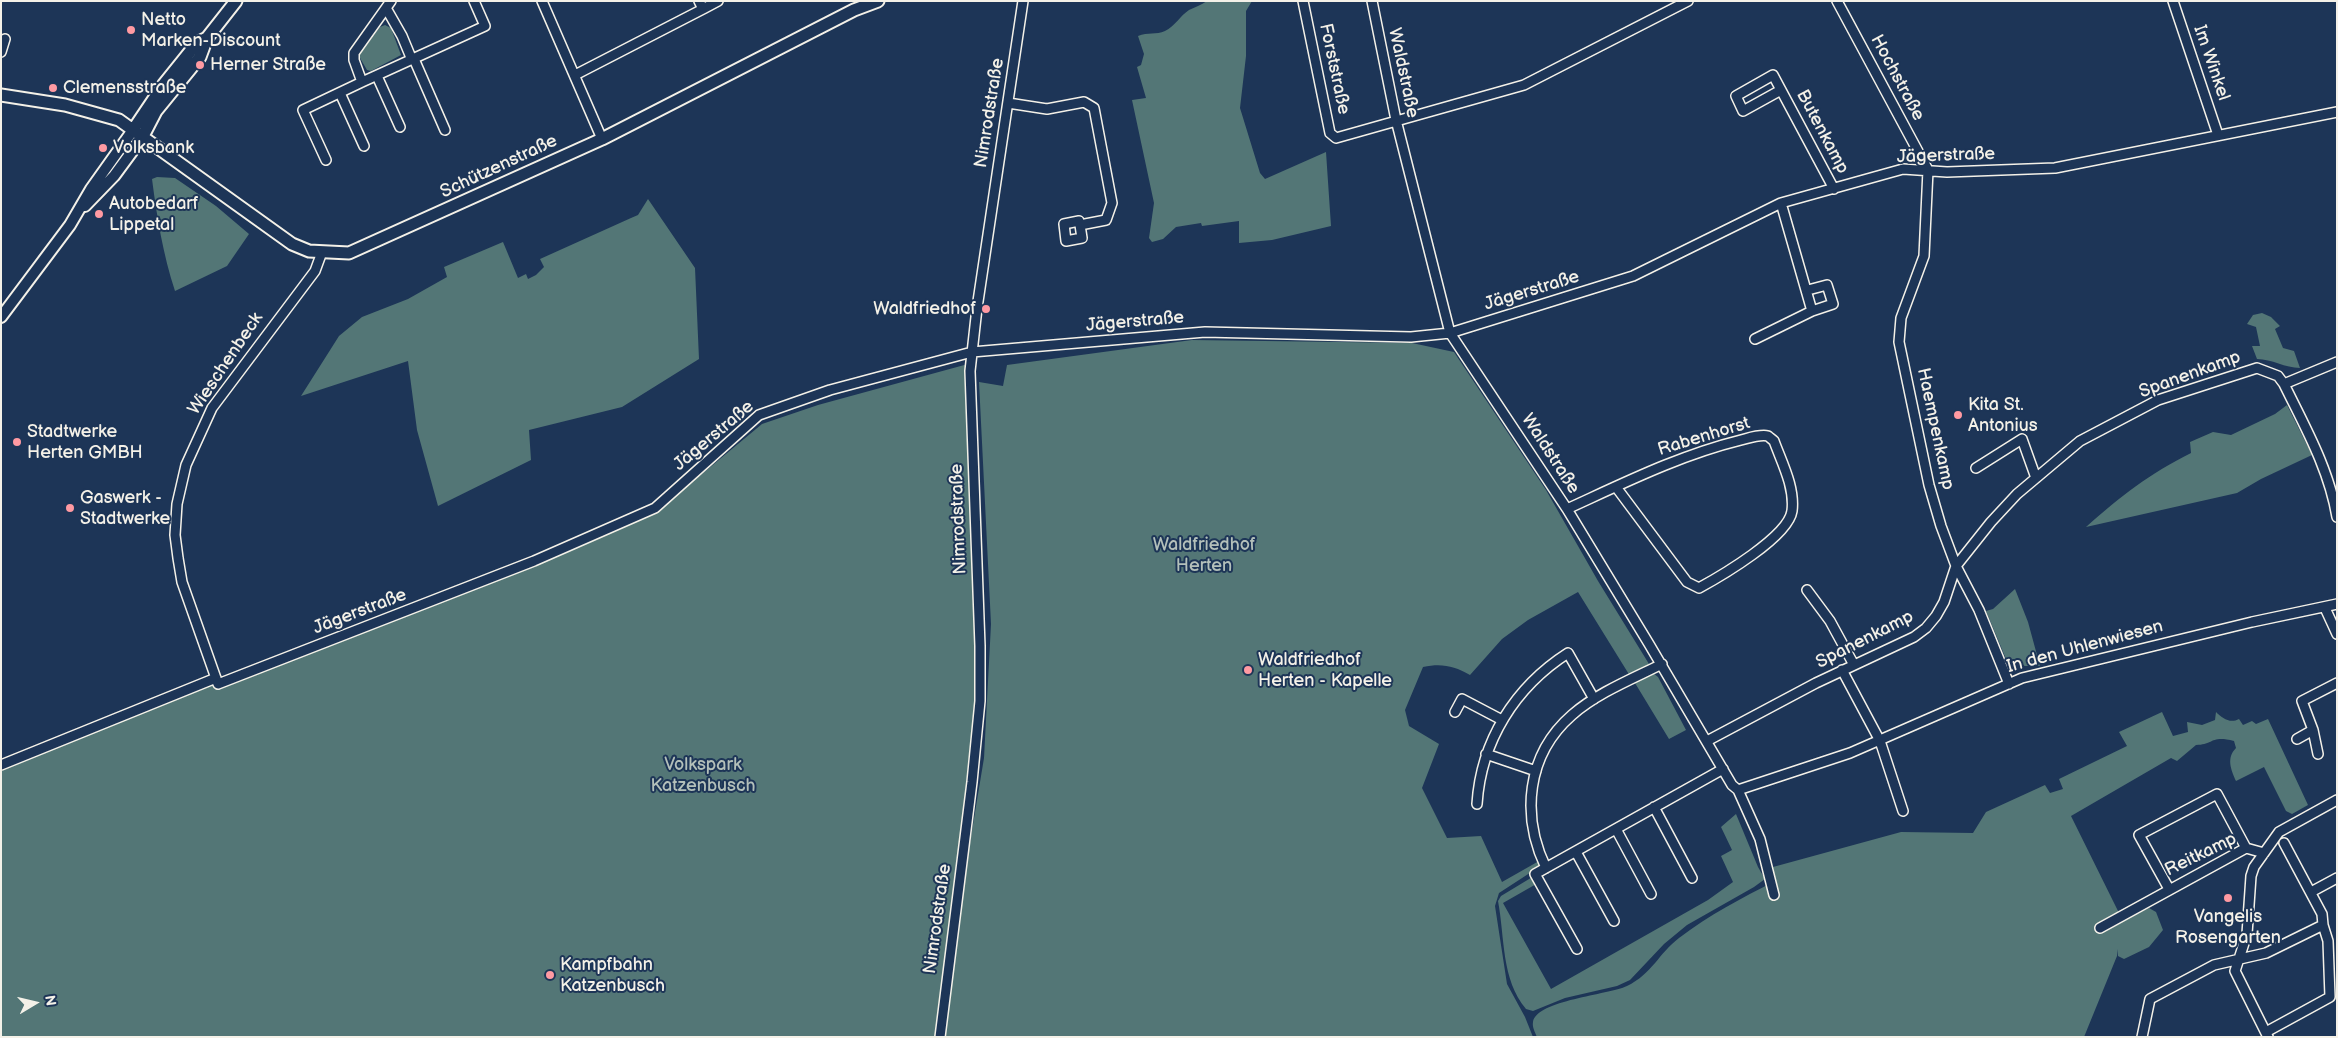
<!DOCTYPE html>
<meta charset="utf-8">
<style>
body{margin:0}
#map{position:relative;width:2338px;height:1038px;overflow:hidden;background:#1d3557;font-family:"Balsamiq Sans",sans-serif}
canvas{display:block}
.frame{position:absolute;inset:0;border:2px solid #f4f1e8;pointer-events:none}
.north{position:absolute;left:10px;top:978px;width:50px;height:50px;-webkit-text-stroke:4px #1d3557;paint-order:stroke;rotate:81deg;font-size:14px;font-weight:700;line-height:20px;text-align:center;color:#f4f1e8}
.north::after{content:'';display:block;margin:auto;width:18px;height:22px;background:#f4f1e8;clip-path:polygon(50% 0,100% 100%,50% 72%,0 100%)}
</style>
<div id="map">
<canvas width="2338" height="1038"></canvas>
<div class="frame"></div>
<div class="north">N</div>
</div>
<script>
const c = document.querySelector('canvas').getContext('2d');
c.lineJoin = 'round';
function fill(path, color) {
  c.fillStyle = color;
  c.fill(path, 'evenodd');
}
function stroke(path, color, width, dash) {
  c.strokeStyle = color;
  c.lineWidth = width;
  c.lineCap = dash ? 'butt' : 'round';
  c.setLineDash(dash || []);
  c.stroke(path);
}
function label(font, color, halo, rows, align = 'center') {
  c.font = font + ' "Balsamiq Sans",sans-serif';
  c.lineWidth = 4;
  c.setLineDash([]);
  c.textBaseline = 'middle';
  c.strokeStyle = halo;
  c.fillStyle = color;
  for (const [text, x, y, turn = 0] of rows) {
    c.save();
    c.translate(x, y);
    c.rotate((+turn || 0) * Math.PI / 180);
    c.textAlign = isNaN(turn) ? turn : align;
    if (halo) c.strokeText(text, 0, 0);
    c.fillText(text, 0, 0);
    c.restore();
  }
}
fill(new Path2D(`
 M1207 1H1252L1246 11V56L1240 108 1260 173 1265 179 1326 152 1331 226 1272 240 1239 243V221L1202 226 1201 223 1176 227 1163 239 1152 242 1149 238 1154 203 1132 100 1146 98 1137 67 1141 65 1144 54 1138 36C1148 32 1156 35 1165 31 1175 26 1180 16 1189 10 1195 7 1201 5 1207 1Z
 M385 25 391 28 401 55 371 71 367 70 360 58V54L380 27Z
 M157 177 175 178 216 206 249 234 227 266 175 291C163 254 157 218 152 179Z
 M648 199 695 268 699 359 622 407 529 430 531 460 438 506 417 430 408 361 301 396 339 336 362 317 408 299 447 277 444 267 503 242 518 278 526 274 528 279 536 275 544 267 540 259 631 218 638 215Z
 M2262 313 2271 317 2280 326 2275 329 2283 348 2294 351 2300 368C2285 368 2272 359 2257 359L2252 346H2260L2256 327 2247 324 2253 315Z
 M1192 340 1412 343 1454 352 1546 490 1598 581 1649 664 1630 676 1578 592 1528 620 1502 639 1470 675C1454 666 1442 663 1423 667L1405 710 1409 726 1439 744 1422 788 1447 838 1481 836 1502 882 1539 861V867L1499 893 1495 906 1507 984 1525 1017 1533 1037H944L962 891 984 758 991 624 979 382 1003 386 1007 365Z
 M968 364 980 644 967 779 936 1037H1V767L216 678 218 684 655 513 762 424 818 405Z
 M2287 405 2312 455 2261 479 2237 493 2086 527C2121 496 2149 474 2191 453L2190 442 2213 432 2231 435 2275 414Z
 M2015 589 2028 622 2040 666H2025L2006 659 1986 611 1993 609Z
 M1653 673 1658 677 1686 730 1669 739 1635 683Z
 M2162 712 2173 736 2188 732 2187 722 2202 725 2215 720 2216 712C2222 718 2230 724 2239 719L2243 725 2252 721 2256 724 2268 719 2308 805 2292 814 2286 811 2264 767 2236 781C2231 770 2226 758 2236 748L2234 741C2210 735 2214 745 2196 745L2177 761 2171 758 2071 816 2118 911V923L2149 908 2156 912 2163 930 2149 947 2124 959 2118 956 2117 949V956L2084 1037H1537C1535 1032 1532 1027 1533 1022 1537 1000 1608 995 1627 986 1652 974 1659 953 1679 938 1709 915 1742 898 1775 881L1773 867 1901 832 1973 833 1986 812 2045 785 2050 793 2063 789 2059 779 2127 746 2119 732Z
 M1736 814 1758 867 1765 879 1754 887 1687 925 1664 944 1630 980 1617 986 1565 998 1533 1011 1526 1009C1501 979 1505 938 1498 901L1501 896 1534 876 1538 883 1503 903 1551 989 1708 900 1733 882 1721 856 1732 850 1721 827Z`), '#537676');
const minor = new Path2D(`
 M391 1 354 53V60L362 82 485 26 474 1
 M542 1 602 139
 M699 1 703 9 718 1
 M1303 1 1330 133 1336 138 1524 85 1688 1
 M1372 1 1396 120 1450 333 1567 509 1649 644 1732 785 1738 790 1760 839 1774 895
 M1837 1 1928 170 1924 256 1901 318 1899 342 1929 485 1941 526 1956 566 1979 610 2009 684
 M2173 1 2218 135
 M386 8 402 36 412 60
 M1 52 5 39
 M414 59 445 130
 M575 75 703 9
 M377 76 400 127
 M1781 90 1743 111 1736 96 1773 75 1781 90 1834 189
 M340 93 364 146
 M1008 103 1047 109 1084 102 1094 108 1112 203 1106 220 1080 225 1079 221 1064 224 1066 241 1082 238 1080 225
 M326 160 303 110 362 82
 M322 252 315 271 212 408 186 465 177 504 175 535 178 558 182 582 218 684 534 561 655 508 759 415 830 390 972 352 1205 332 1411 337 1450 333 1633 276 1781 203 1903 169 1947 172 2055 168 2337 112
 M1808 290 1827 285 1833 304 1812 311
 M1755 339 1812 311 1781 203
 M2284 384C2305 427 2329 469 2337 517
 M1976 468 2022 439 2036 478
 M1567 509C1624 483 1680 455 1741 440 1749 438 1760 434 1768 436 1769 437 1773 440 1774 441 1782 463 1795 487 1792 511 1788 537 1721 576 1699 588L1687 582 1616 487
 M1807 590 1830 621 1854 665
 M2325 608 2337 634
 M1842 670 1880 741 1903 811
 M1455 712 1462 699 1502 720
 M2297 739 2313 730
 M1707 741 1816 683 1914 637 1926 628 1936 616 1944 602 1956 566 1991 522 2017 494 2080 441 2158 400 2257 368 2278 376 2284 384 2337 362
 M1486 754 1536 771
 M2318 754 2313 730 2302 701 2337 683
 M1 765 216 678
 M1738 790 1850 753 2022 678 2252 622 2337 604
 M1477 804C1481 741 1515 687 1568 653L1594 699
 M1654 807 1692 878
 M1616 829 1651 894
 M1576 852 1614 921
 M1546 868C1521 816 1526 755 1572 715 1597 693 1632 679 1662 664
 M2169 889 2139 835 2217 794 2246 848
 M2311 892 2337 878
 M2100 928 2246 848 2264 853
 M1577 949 1535 874 1723 769
 M2266 1032 2330 997 2328 941 2323 925 2322 914 2284 843
 M940 1037 972 782 980 701V646L970 371 977 308 1023 1
 M2142 1037 2150 999 2214 965 2266 953 2323 925
 M2268 1037 2235 971 2247 934 2251 876 2254 867 2279 832 2337 800`);
const tertiary = new Path2D(`
 M85 206 114 176 142 138
 M1 317 70 225 91 189 133 130`);
const secondary = new Path2D(`
 M1 95 65 105 119 120 292 244 309 251 349 253 602 139 854 10 878 1
 M133 130 164 84 197 43 207 38
 M142 138 156 111 200 57 207 38 236 1`);
stroke(minor, '#f4f1e8', 12);
stroke(tertiary, '#f4f1e8', 14);
stroke(secondary, '#f4f1e8', 15);
stroke(minor, '#1d3557', 9);
stroke(tertiary, '#1d3557', 10);
stroke(secondary, '#1d3557', 11);
for (const [x, y, r, color] of [
 [131,30,5,"#ff9aa2"],
 [200,65,5,"#ff9aa2"],
 [53,88,5,"#ff9aa2"],
 [103,148,5,"#ff9aa2"],
 [99,214,5,"#ff9aa2"],
 [986,309,5,"#ff9aa2"],
 [1958,415,5,"#ff9aa2"],
 [17,442,5,"#ff9aa2"],
 [70,508,5,"#ff9aa2"],
 [1248,670,5,"#ff9aa2"],
 [2228,898,5,"#ff9aa2"],
 [550,975,5,"#ff9aa2"]
]) {
  const dot = new Path2D();
  dot.arc(x, y, r, 0, 2 * Math.PI);
  c.fillStyle = color;
  c.fill(dot);
  stroke(dot, '#1d3557', 2);
}
label('18px', '#f4f1e8', '#1d3557', [
 ["Netto",141,20],
 ["Marken-Discount",141,41],
 ["Herner Straße",210,65],
 ["Clemensstraße",63,88],
 ["Volksbank",113,148],
 ["Autobedarf",109,204],
 ["Lippetal",109,225],
 ["Waldfriedhof",976,309,"right"],
 ["Kita St.",1968,405],
 ["Antonius",1968,426],
 ["Stadtwerke",27,432],
 ["Herten GMBH",27,453],
 ["Gaswerk -",80,498],
 ["Stadtwerke",80,519],
 ["Waldfriedhof",1258,660],
 ["Herten - Kapelle",1258,681],
 ["Vangelis",2228,917,"center"],
 ["Rosengarten",2228,938,"center"],
 ["Kampfbahn",560,965],
 ["Katzenbusch",560,986]
], 'left');
label('18px', '#f4f1e8', '#1d3557', [
 ["Im Winkel",2211,63,71],
 ["Forststraße",1334,69,78],
 ["Waldstraße",1403,73,78],
 ["Hochstraße",1897,78,62],
 ["Nimrodstraße",990,113,-81],
 ["Butenkamp",1822,132,62],
 ["Jägerstraße",1946,156,-2],
 ["Schützenstraße",499,167,-25],
 ["Jägerstraße",1532,291,-17],
 ["Jägerstraße",1135,322,-5],
 ["Wieschenbeck",226,364,-56],
 ["Spanenkamp",2190,375,-20],
 ["Haempenkamp",1935,429,78],
 ["Jägerstraße",714,436,-40],
 ["Rabenhorst",1704,437,-17],
 ["Waldstraße",1550,454,57],
 ["Nimrodstraße",959,519,-92],
 ["Jägerstraße",360,612,-21],
 ["Spanenkamp",1865,640,-27],
 ["In den Uhlenwiesen",2085,647,-15],
 ["Reitkamp",2201,855,-26],
 ["Nimrodstraße",938,919,-82]
]);
label('18px', '#b4c0ba', '#1d3557', [
 ["Waldfriedhof",1204,545],
 ["Herten",1204,566],
 ["Volkspark",703,765],
 ["Katzenbusch",703,786]
]);
</script>
